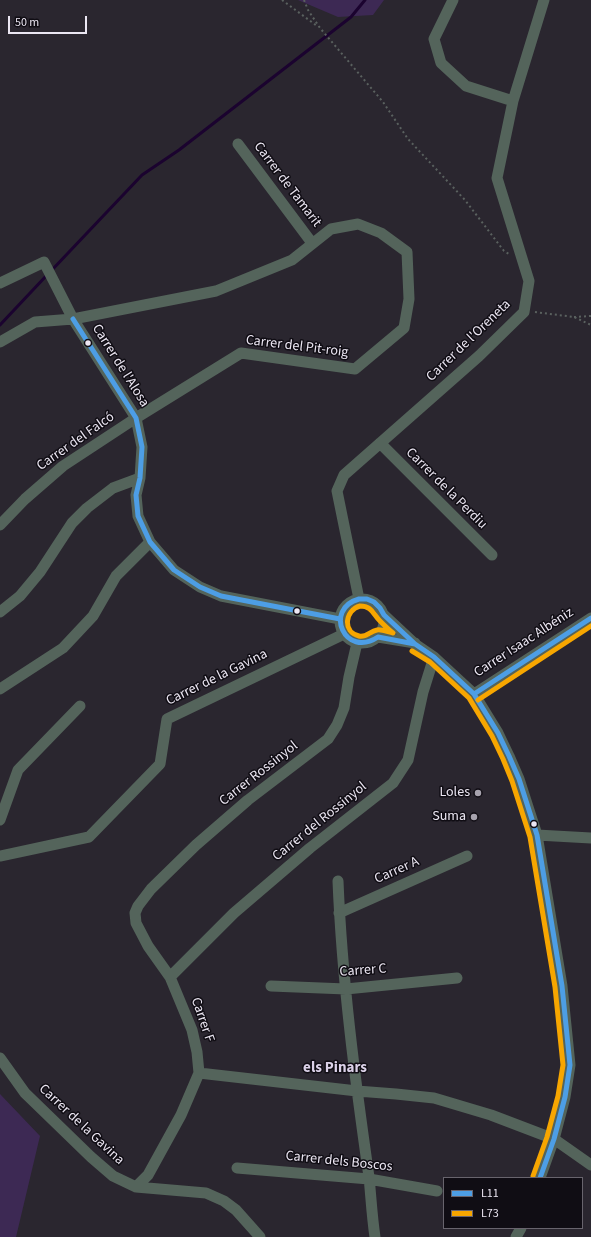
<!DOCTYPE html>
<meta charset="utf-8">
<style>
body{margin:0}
#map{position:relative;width:591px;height:1237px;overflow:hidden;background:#2a262f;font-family:"Source Sans 3",sans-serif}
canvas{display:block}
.legend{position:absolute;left:443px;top:1177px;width:140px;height:52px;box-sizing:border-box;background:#100d14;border:1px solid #68646d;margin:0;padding:5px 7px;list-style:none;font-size:12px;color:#ebe6f2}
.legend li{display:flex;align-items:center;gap:8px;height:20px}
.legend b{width:20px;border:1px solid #68646d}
.scale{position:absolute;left:8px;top:16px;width:79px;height:18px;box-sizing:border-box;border:2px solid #ebe6f2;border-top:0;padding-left:5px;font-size:12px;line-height:14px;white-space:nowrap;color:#ebe6f2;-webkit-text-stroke:3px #100d14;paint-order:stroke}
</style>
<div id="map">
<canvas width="591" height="1237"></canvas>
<ul class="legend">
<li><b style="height:5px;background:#4d9ee5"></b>L11</li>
<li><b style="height:5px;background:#f7a600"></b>L73</li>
</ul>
<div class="scale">50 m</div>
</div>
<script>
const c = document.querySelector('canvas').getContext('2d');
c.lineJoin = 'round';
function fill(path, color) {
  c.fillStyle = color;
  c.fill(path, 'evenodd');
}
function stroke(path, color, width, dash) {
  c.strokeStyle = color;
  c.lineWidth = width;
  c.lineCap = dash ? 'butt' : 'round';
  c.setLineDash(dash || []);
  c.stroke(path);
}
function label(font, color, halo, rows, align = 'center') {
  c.font = font + ' "Source Sans 3",sans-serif';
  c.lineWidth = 3;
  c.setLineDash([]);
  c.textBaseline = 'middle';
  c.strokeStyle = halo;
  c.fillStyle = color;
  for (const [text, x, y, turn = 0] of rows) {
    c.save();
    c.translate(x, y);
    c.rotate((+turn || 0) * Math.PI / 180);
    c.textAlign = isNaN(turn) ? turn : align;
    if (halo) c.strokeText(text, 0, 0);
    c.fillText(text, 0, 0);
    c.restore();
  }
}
fill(new Path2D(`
 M298 0H384L373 15 338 17Z
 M0 1094 40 1136 16 1237H0Z`), '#3d2954');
stroke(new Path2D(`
 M51 271 142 175 179 150 351 17 365 0
 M0 325 47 275`), '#1b032f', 3);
stroke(new Path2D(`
 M282 0 317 26
 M304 0 308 10 320 28 383 102 408 139 465 200 504 251 509 254
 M535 312 574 317 591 325
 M574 317 591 316`), '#5a615f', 2, [2, 3]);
stroke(new Path2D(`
 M453 0 434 39 441 63 466 86 513 101
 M238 144 312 243
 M0 283 44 262 73 319 136 418 142 447 140 478 136 495 138 516 150 542 174 570 200 587 221 596 340 619
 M0 342 35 322 73 319 216 291 292 260 331 229 358 224 381 233 407 252 409 299 404 328 355 369 241 353 136 418 63 466 25 499 0 525
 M380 443 492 555
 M340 621a22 22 0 1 1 44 0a22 22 0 1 1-44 0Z
 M359 599 337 491 344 475 479 356 524 312 529 281 497 178 513 101 544 0
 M0 612 20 596 40 572 72 523 87 508 113 488 140 478
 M384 615 415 644 434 657 474 694 498 733 509 756 519 779 537 835 562 986 570 1065 565 1097 554 1139 540 1178
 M378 637 415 643
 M0 689 63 648 93 616 116 576 150 542
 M474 694 591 618
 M0 820 18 770 80 706
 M537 835 591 838
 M0 856 89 837 160 764 167 719 344 634
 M338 881C342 980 355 1079 369 1177 371 1197 372 1217 375 1237
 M339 913 467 856
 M170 977 234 913 310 848 393 783 408 760 423 692 434 657
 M271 986 346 989 457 978
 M0 1058 25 1093 91 1157 113 1176 136 1187 206 1193 224 1201 236 1210 260 1237
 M199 1073 357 1091 396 1094 434 1098 491 1115 554 1139 591 1165
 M237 1168 369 1179 437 1191
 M136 1187 148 1175 181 1115 199 1073 197 1052 192 1030 170 977 148 946 136 923 135 913 138 906 151 889 196 845 248 800 328 739 337 725 344 708 349 677 357 643
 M516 1237 521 1228`), '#54645b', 11);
stroke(new Path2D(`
 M73 319 136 418 142 447 140 478 136 495 138 516 150 542 174 570 200 587 221 596 340 619
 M359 599H367L374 602 380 608 384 615 415 644 378 637C345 659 323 609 359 599Z
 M415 644 434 657 474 694 498 733 509 756 519 779 537 835 562 986 570 1065 565 1097 554 1139 540 1178
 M474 694 591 618`), '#4d9ee5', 5);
stroke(new Path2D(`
 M360 606C372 606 373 614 380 621 384 625 388 629 393 633 388 632 381 629 377 630 370 631 366 638 359 636 342 632 345 610 360 606Z
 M412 651 430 662 469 698 492 736 503 759 512 781 530 837 555 987 563 1065 558 1096 547 1137 533 1176
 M478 700 591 626`), '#f7a600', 5);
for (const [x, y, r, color] of [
 [88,343,3.5,"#ebe6f2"],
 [297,611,3.5,"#ebe6f2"],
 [478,793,4,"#a7a3ae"],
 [474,817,4,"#a7a3ae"],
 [534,824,3.5,"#ebe6f2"]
]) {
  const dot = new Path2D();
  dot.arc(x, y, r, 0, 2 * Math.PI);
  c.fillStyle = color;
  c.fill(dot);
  stroke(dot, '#100d14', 1.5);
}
label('14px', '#ebe6f2', '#100d14', [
 ["Carrer de Tamarit",287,185,53],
 ["Carrer de l'Oreneta",469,341,-44],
 ["Carrer del Pit-roig",297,347,7],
 ["Carrer de l'Alosa",120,366,58],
 ["Carrer del Falcó",76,442,-35],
 ["Carrer de la Perdiu",446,489,45],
 ["Carrer Isaac Albéniz",524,643,-33],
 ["Carrer de la Gavina",217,678,-26],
 ["Carrer Rossinyol",259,774,-38],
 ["Carrer del Rossinyol",320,822,-39],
 ["Carrer A",397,871,-24],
 ["Carrer C",363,971,-4],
 ["Carrer F",202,1020,71],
 ["Carrer de la Gavina",81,1125,43],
 ["Carrer dels Boscos",339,1162,6]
]);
label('14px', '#ebe6f2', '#100d14', [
 ["Loles",470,793],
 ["Suma",466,817]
], 'right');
label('bold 15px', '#dbd1e8', '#100d14', [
 ["els Pinars",335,1069]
]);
</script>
